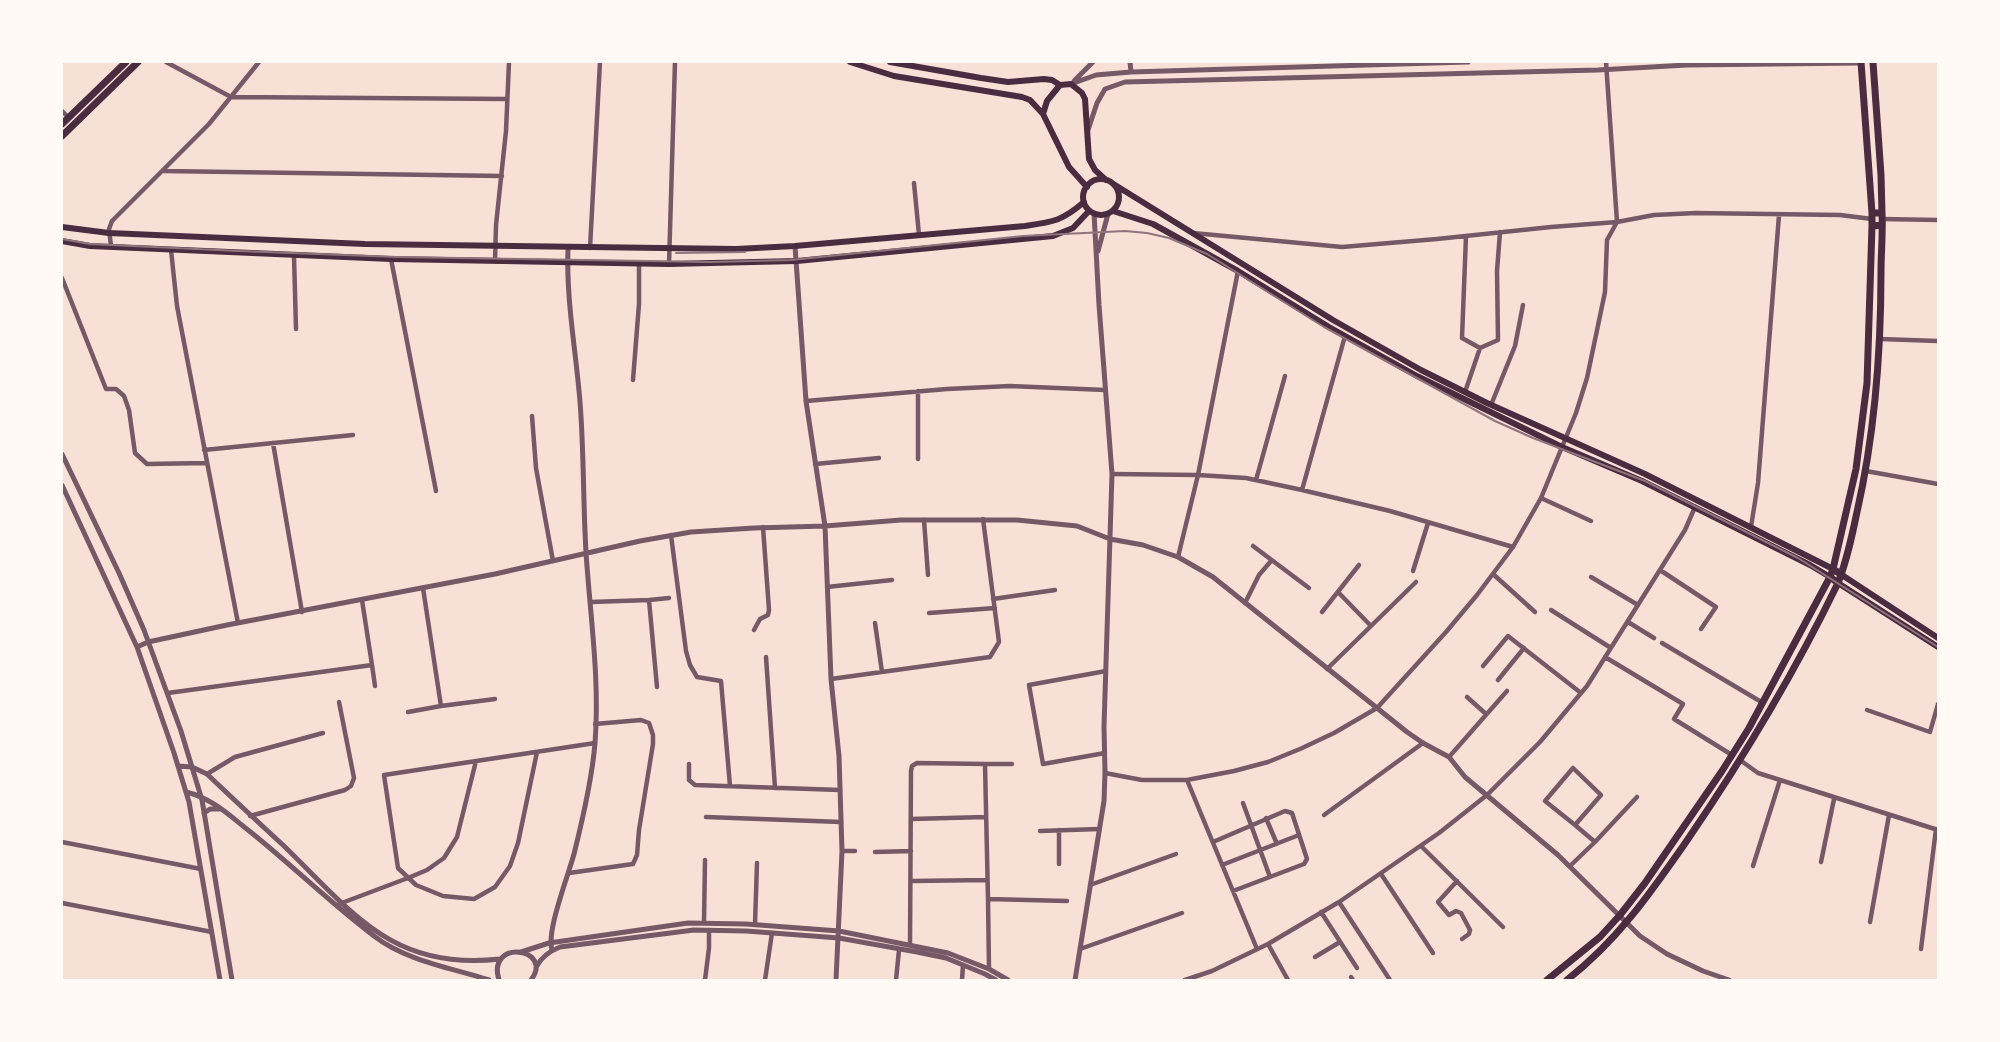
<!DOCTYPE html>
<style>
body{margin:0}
#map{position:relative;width:2000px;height:1042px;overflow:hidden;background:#f7e1d7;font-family:Quicksand,sans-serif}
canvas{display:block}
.frame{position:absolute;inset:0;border:63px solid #fffaf5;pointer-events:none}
</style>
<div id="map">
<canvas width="2000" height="1042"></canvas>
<div class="frame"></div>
</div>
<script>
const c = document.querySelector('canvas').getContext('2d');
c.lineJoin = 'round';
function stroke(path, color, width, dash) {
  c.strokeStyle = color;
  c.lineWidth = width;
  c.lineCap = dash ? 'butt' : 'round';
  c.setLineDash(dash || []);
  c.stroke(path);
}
stroke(new Path2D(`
 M166 62 231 97 507 99
 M62 111 69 118
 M163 171 502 176
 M914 183 919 235
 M1882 219 1938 220
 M1193 233 1342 247 1437 239 1551 227 1617 222 1654 215 1696 213 1840 215 1872 219
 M111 246 109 229 112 221 209 124 259 62
 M590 248 600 62
 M171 250 177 306 238 623
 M294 256 296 329
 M391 259 436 491
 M495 261 496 225 506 131 509 62
 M669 264 675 62
 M62 278 106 389H116L124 396 129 410 135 453 147 464 206 463
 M1880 339 1938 341
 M1480 348 1498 340 1497 271 1500 232
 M633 380 639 304V263
 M918 391V459
 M1465 392 1480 348 1462 338 1466 236
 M806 401 947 389 1010 386 1105 390
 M1491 405 1515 346 1523 305
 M532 416 536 468 553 561
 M273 443 302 612
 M204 450 353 435
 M815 464 879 458
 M1866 471 1938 484
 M1112 474 1198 475 1246 478 1302 490 1390 511 1513 547
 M1256 480 1285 376
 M1302 490 1345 336
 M1541 498 1591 521
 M924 520 928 575
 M1751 527 1758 483 1779 215
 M671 535 686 651 690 665 697 677 721 681 730 786
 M1253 546 1309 588
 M1178 557 1198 475 1238 271
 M1660 570 1716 607 1701 629
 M1413 571 1428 523
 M1493 574 1535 612
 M1591 577 1638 605
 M827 587 892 580
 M423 588 441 706 495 699
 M1338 592 1371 626
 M993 599 1055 590
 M649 600 669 598
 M591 602 649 600 657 687
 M1245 603 1259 575 1271 561
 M1551 610 1611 648
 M1322 612 1359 565
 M929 613 995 608
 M1628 622 1654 638
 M875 623 882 672
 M754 630 760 619 768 615 769 610 763 527
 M1662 643 1763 703
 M766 657 775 788
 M1605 657 1683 704 1674 719 1732 755
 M372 665 375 686
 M1483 666 1508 636 1581 693
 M1327 669 1416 582
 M831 679 990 657 999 642 983 519
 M1498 680 1524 648
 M168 693 372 665 362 600
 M1467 697 1486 714
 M1867 710 1930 732 1938 704
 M408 712 441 706
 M537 752 518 843 510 866 495 887 474 899 443 896 416 885 398 868 384 775 595 743
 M1105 753 1043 764 1029 685 1106 671
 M1449 757 1507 691
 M1740 760 1758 773 1938 830
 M689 764V780L695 785 840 790
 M985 764H1012
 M1105 773 1142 780H1187L1234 771 1268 762 1300 749 1334 733 1377 708 1446 632 1477 595 1513 547 1541 498 1576 413 1587 378 1605 292 1607 240 1617 222 1606 62
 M207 774 235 757 323 733
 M1187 780 1257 949
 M1243 803 1270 877
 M1324 815 1423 743
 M250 816 345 790 351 786 354 778 339 702
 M706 817 841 822
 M1266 818 1277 844
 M911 819 986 817
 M1040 831 1099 829
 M62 842 201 869
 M1213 842 1285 811 1292 813 1307 859 1304 864 1233 891
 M1595 842 1637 797
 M1421 846 1503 927
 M842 851H855
 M875 852 911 851
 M1821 862 1834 799
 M1059 864V830
 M1222 865 1299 835
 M1570 866 1595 842 1575 825 1601 795 1573 768 1545 801 1575 825
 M1753 866 1780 780
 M569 873 633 864 637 855 639 830 653 744V735L649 723 641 720 595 724
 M1381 874 1433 953
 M911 881 987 880
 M1457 881 1438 902 1449 915 1456 911 1461 913 1470 930 1469 934 1462 939
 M1090 885 1176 854
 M1339 902 1390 980
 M62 903 212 932
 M339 904 408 878 427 870 444 858 457 837 476 761
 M1321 912 1357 968
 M1870 922 1889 815
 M704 923 705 860
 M755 924 757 863
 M1268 944 1288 980
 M910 945 911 771 912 766 917 763 985 764 988 899
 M1080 949 1182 913
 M1921 949 1936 829
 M1315 957 1340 942
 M989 969 988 899 1067 901
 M1351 977 1353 980
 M705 980 709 948V930
 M765 980 772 933
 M896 980 899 950
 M962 980 963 965
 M1185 980 1212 971 1268 944 1339 902 1439 833 1487 795 1540 742 1587 686 1685 530 1695 507`), '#755966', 4.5);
stroke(new Path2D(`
 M1130 62 1131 72
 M1074 81 1093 62
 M1071 84 1096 75 1131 72 1468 62
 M1088 130 1097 103 1105 89 1125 82 1598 70 1687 65 1861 63
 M795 246 806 401 825 526 831 679 839 756 842 851 836 980
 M1098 251 1108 214
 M62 454 119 573 144 630 181 731 202 800 232 980
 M62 485 137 647 174 753 189 802 220 980
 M137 647 148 642 227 625 495 574 640 541 691 532 754 528 825 526 901 520H1017L1077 526 1110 539 1143 545 1178 557 1213 577 1407 732 1423 743 1449 757 1465 777 1558 855 1640 936 1667 954 1703 971 1729 980
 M178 766 192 767 207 774C232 798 258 822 284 846 353 913 393 971 500 959
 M186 792C211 798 228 814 248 830 291 864 330 903 374 936 406 961 452 968 489 980
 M204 813 210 809H220
 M552 950C546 932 568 876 574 854 583 818 592 780 595 743 600 679 590 615 586 552 583 502 584 452 580 402 576 351 566 300 568 248
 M521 952 549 943 688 923 746 924 839 931 948 953 989 969 1008 980
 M537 966C542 956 550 951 560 947L694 930 746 931 839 938 917 952 946 958 985 974 996 980
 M499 980C486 938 555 948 531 980
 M1075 980 1104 801 1105 773 1104 726 1112 474 1099 305 1094 213`), '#755966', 5);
stroke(new Path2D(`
 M850 62 894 76 1022 97 1030 100 1043 114
 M890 62 981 78 1008 82 1044 79 1052 80 1060 85
 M1083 197a18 18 0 1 1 36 0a18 18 0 1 1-36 0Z
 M1115 185 1333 320 1421 370 1487 403 1645 474 1833 569
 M1087 187 1069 167 1043 114 1047 101 1060 85 1071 84 1082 93 1085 99 1089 159 1095 170 1106 180
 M1113 211 1153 224 1238 271 1329 327 1417 376 1562 447 1642 481 1810 565 1830 577
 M62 227 109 233 365 244 736 249 795 246 1025 226C1053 222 1062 221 1084 202
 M62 241 90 246 391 259 669 264 797 261 1053 236 1073 228 1089 211
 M1842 575 1938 638
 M1838 583 1938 647`), '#4a2c40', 6);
stroke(new Path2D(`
 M1861 62 1872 213
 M1873 62 1881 175 1882 213
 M62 124 126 62
 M62 136 138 62
 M1833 569 1856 469 1867 383 1872 226
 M1842 575 1833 569 1830 577 1838 583C1847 560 1852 536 1857 512 1875 433 1881 353 1881 272 1881 253 1883 233 1882 213H1872V226L1882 225
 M1547 980 1600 937 1620 915 1645 883 1722 771 1749 728 1830 577
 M1567 980C1619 939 1651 892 1688 839 1744 757 1795 672 1838 583`), '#4a2c40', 7);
stroke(new Path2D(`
 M62 239 90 244 239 251 397 257 710 262 791 260 1023 236 1125 231 1147 233 1169 238 1207 254 1324 327 1495 421 1533 438 1645 481 1798 558 1938 647
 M676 253 745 252`), '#8f747c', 2);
</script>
